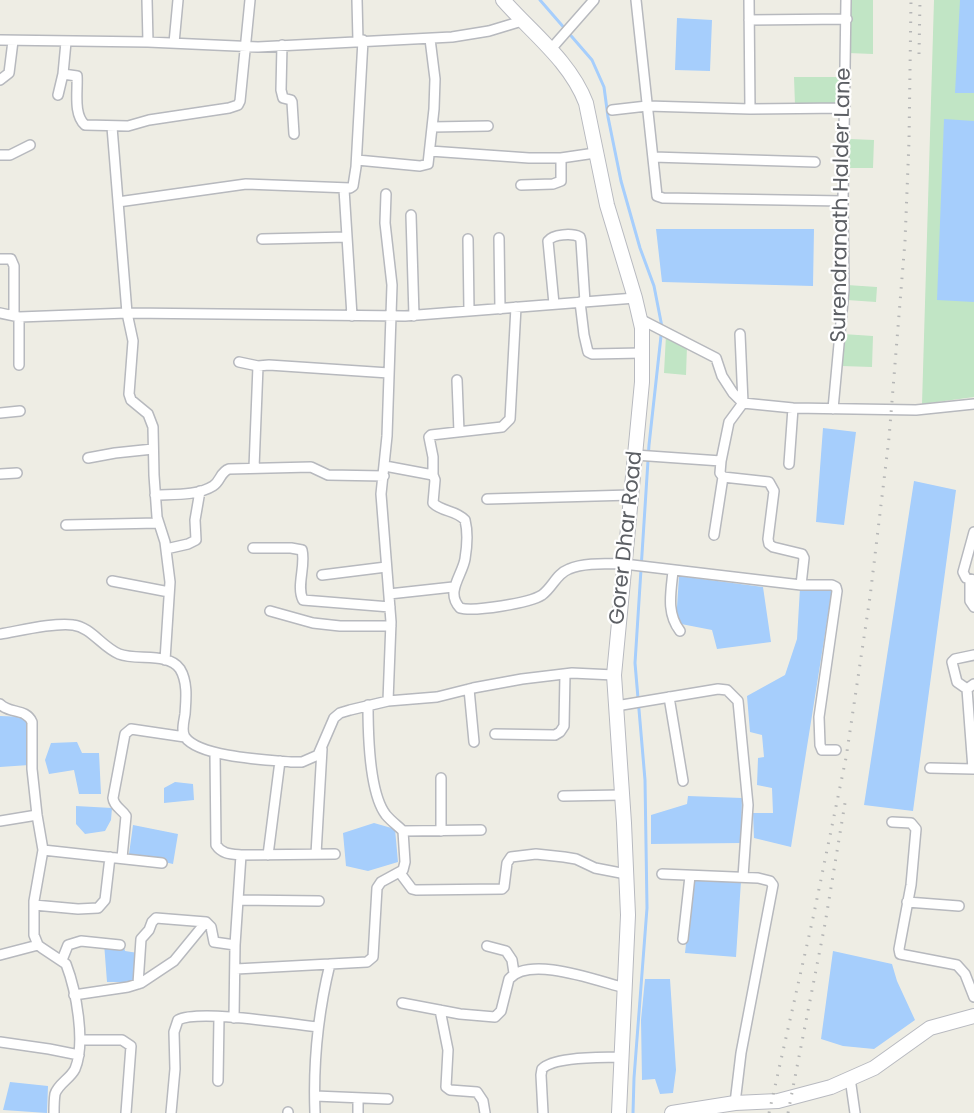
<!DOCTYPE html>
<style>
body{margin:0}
canvas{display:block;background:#eeede4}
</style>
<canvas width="974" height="1113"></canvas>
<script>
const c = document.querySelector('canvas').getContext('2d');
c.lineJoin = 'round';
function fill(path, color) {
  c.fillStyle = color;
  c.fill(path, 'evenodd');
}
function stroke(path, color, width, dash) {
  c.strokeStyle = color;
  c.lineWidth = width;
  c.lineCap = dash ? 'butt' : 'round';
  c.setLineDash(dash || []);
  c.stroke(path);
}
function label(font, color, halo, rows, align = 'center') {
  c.font = font + ' Poppins,sans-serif';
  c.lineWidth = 4.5;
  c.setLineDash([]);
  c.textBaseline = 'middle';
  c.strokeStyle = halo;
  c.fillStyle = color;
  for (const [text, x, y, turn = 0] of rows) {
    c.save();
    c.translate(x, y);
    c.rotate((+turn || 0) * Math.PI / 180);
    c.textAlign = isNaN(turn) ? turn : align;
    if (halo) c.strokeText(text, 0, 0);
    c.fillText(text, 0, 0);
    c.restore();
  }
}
fill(new Path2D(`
 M848 0H873V54L848 53Z
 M934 0H974V397L922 404Z
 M794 77H843L842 105H795Z
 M850 139 874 140 873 168H849Z
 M847 285 877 287 876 302 847 300Z
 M843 334 873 336 872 367 841 366Z
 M666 335 687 346 686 375 664 373Z`), '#c1e5c5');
fill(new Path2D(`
 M960 0H974V93H955Z
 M677 18 712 20 710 71 675 70Z
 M944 119 974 121V302L937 300Z
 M656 229H814L813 286 662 282Z
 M823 428 856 432 844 525 816 522Z
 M914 481 956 490 913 811 864 805Z
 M679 576 763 587 771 642 717 649 712 630 676 623Z
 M800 588 832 590 791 847 754 838 753 813H773L772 788 757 785 758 758 764 757 762 735 750 732 747 696 785 675 797 639Z
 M0 716 27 717 29 765 0 767Z
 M77 742 82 753H99L101 794H79L74 770 49 774 45 760 51 743Z
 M175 782 193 784 194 800 164 803V788Z
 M688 796 742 798 741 843 651 844V815L687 804Z
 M76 806 112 808 111 820 105 831 85 834 76 824Z
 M374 823 395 829 398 862 368 871 346 866 343 833Z
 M133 825 178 834 173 864 129 854Z
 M693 879 741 881 736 957 685 953Z
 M104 943H123L125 951 138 953 136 982H107Z
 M833 951 892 964 897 981 915 1020 874 1049 843 1046 821 1039Z
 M645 979H670L676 1070 673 1093 660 1094 655 1079 642 1080 641 1020Z
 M10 1082 48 1086 47 1113 3 1110Z`), '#a6cefc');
stroke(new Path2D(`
 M540 0 592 60 604 87 608 117 621 181 640 248 654 286 662 327 649 445 635 663 645 780 647 908 634 1078 633 1113`), '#a6cefc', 3);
const street = new Path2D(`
 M147 0 148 42
 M357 0 358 41
 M636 0 657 196 663 198 843 201
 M749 0 750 109
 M749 20 847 19
 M0 40 148 42 258 47 452 37 489 31 522 21
 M66 42 63 74 77 76C78 91 73 114 85 125L128 126 149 120 229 108 238 105 240 101 250 0
 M174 43 178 0
 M282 45 281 90 283 98 291 100 292 102 294 134
 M551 49 594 0
 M0 80 9 73 13 41
 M58 95 63 74
 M612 110 647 106 750 109 845 108
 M112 127 127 313 133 341 129 394 131 400 148 414 153 427 154 475 157 517 165 542 170 582 165 660
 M432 127 488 126
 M430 151 529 158H561L595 153
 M0 155H10L30 145
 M653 157 815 162
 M357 160 420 166 428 164 434 109 435 79 430 39
 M521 185 553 184 561 181V158
 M344 189 352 316
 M386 194 385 223 392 285 387 436 381 494 391 622 388 701
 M118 202 246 184 350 188 353 186 356 167 363 40
 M411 215 414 316
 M499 238 500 309
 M262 239 347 237
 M468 239 469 311
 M0 259H11L14 266V316
 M580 302 584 335 588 352 592 354 642 353
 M554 304 548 241C553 234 572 233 580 237L581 241 585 302
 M0 313 19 317 127 313 405 316 635 298
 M19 317V365
 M640 319 716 358 722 376 733 393 743 403 793 408 916 410 974 404
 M239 362 258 366 269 365 389 373
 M457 380 459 432
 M833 409 844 290 843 201 846 0
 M0 413 20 411
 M635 455 721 461 729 422 743 403 740 334
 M88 458 115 453 153 449
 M721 461 720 473 723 477 769 482 774 491 768 539 769 544 773 547 802 554 804 558 801 585H832L836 587 837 591 819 717 820 745 822 750H836
 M789 464 793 408
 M385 466 433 475 435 480 433 503C442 512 456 510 465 520 468 532 467 547 465 559 462 576 445 592 460 608 474 612 530 603 542 595 553 587 556 574 569 569 585 562 607 564 624 564L801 585
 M254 468 258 366
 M0 474 17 473
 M433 475V457L429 437 431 435 502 427 510 419 516 307
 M155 495C173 494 197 496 213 486 221 481 220 472 229 469L311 467 328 475 384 476
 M487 499 631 495
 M66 525 158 523
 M974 532 963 572 966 578 974 580
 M714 535 723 477
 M253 548H291L302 550C306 566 296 586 303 600L390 607
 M166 549 188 544 196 540 195 520 200 491
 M673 571C671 592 666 613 680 631
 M322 575 386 567
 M970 580V601L974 607
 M112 581 169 592
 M389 594 453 587
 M270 611 313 623 340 626H391
 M0 634C19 631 55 622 73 625 91 627 102 647 119 654 137 661 168 652 180 669 188 682 186 700 185 714 184 721 181 731 185 737 199 757 267 760 291 762H302L318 755 334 718 340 713 350 710 388 701 437 697 473 688 522 679 572 673 614 675
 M469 689 474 742
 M967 689 957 682 952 662 955 659 974 655
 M669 697 683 781
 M0 704C9 714 26 708 32 722V769L37 815 43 850 34 901V935L38 945 42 948 66 964C76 990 86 1043 75 1069 70 1079 58 1084 55 1094 54 1100 54 1107 54 1113
 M616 706 718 689 727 690 738 701 748 805 743 877
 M495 734 555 735 560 732 564 726 565 674
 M215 753 216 845C222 854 230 854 241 855
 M930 768 973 769 967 689 974 684
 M441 778V831
 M563 796 622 795
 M0 821 37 815
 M892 822 911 823 916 829 911 885 899 949 900 954 957 965 965 974 974 997
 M403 831 481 830
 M43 850 162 863
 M316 854 322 749
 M268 855 280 761
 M122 858 126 816C122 809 114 807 113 798L125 734 131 729 185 737
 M400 873 412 889 416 890 502 889 504 887 507 863 511 857 536 854 564 857 576 859 595 868 626 874
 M662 874 758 878 770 881 773 885 741 1053 735 1103
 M238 900 319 901
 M907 902 959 906
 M34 905 78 909 98 908 105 900 110 857
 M683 939 690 876
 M487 946 506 951 512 960 514 973
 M0 955 38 945
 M62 960 68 945 81 941 120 945
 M236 969 330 964
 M138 984 141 939 149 930 152 922 156 918 206 922 211 927 214 942 235 945
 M74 995 128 987 141 983 174 961 206 922
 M402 1003 460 1014 495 1017 501 1011 509 979C530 955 597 981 625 988
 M440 1010 448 1050 446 1087 450 1090 477 1092 483 1101 485 1113
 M234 1018 235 945 241 855 335 854
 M80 1040H122L131 1046 126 1113
 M0 1042 49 1049 79 1055
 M850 1078 855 1113
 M218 1081 219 1017
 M315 1096 388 1099
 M288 1112V1113
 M171 1113 175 1069 174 1032 178 1020C199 1009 290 1024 318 1027
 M315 1113C313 1062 318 1013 330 964L367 962 373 957 377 888 381 882 403 870 405 862 403 831C398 826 391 821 386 815 369 793 368 733 368 705
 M358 1113V1099
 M543 1113 541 1075 542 1069C554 1056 603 1058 621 1057`);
const secondary = new Path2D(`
 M503 0C532 33 570 61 586 103L607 205 635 298 642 328V382L614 675 624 823 628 915 619 1113
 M672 1113 735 1103 778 1101 831 1087 874 1068 930 1028 974 1016`);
stroke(street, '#b7b9be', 12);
stroke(secondary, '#b8bac0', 16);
stroke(street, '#fff', 9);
stroke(secondary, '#fff', 14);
stroke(new Path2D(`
 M919 54 920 0
 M769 1113 813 918 846 758 870 597 889 438 905 241 909 141 911 0
 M788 1113 825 924 845 803`), '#b5b6b6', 3, [1.5, 8]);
label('21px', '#5c5f64', '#fff', [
 ["Surendranath Halder Lane",842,205,-89],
 ["Gorer Dhar Road",627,538,-84]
]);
</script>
